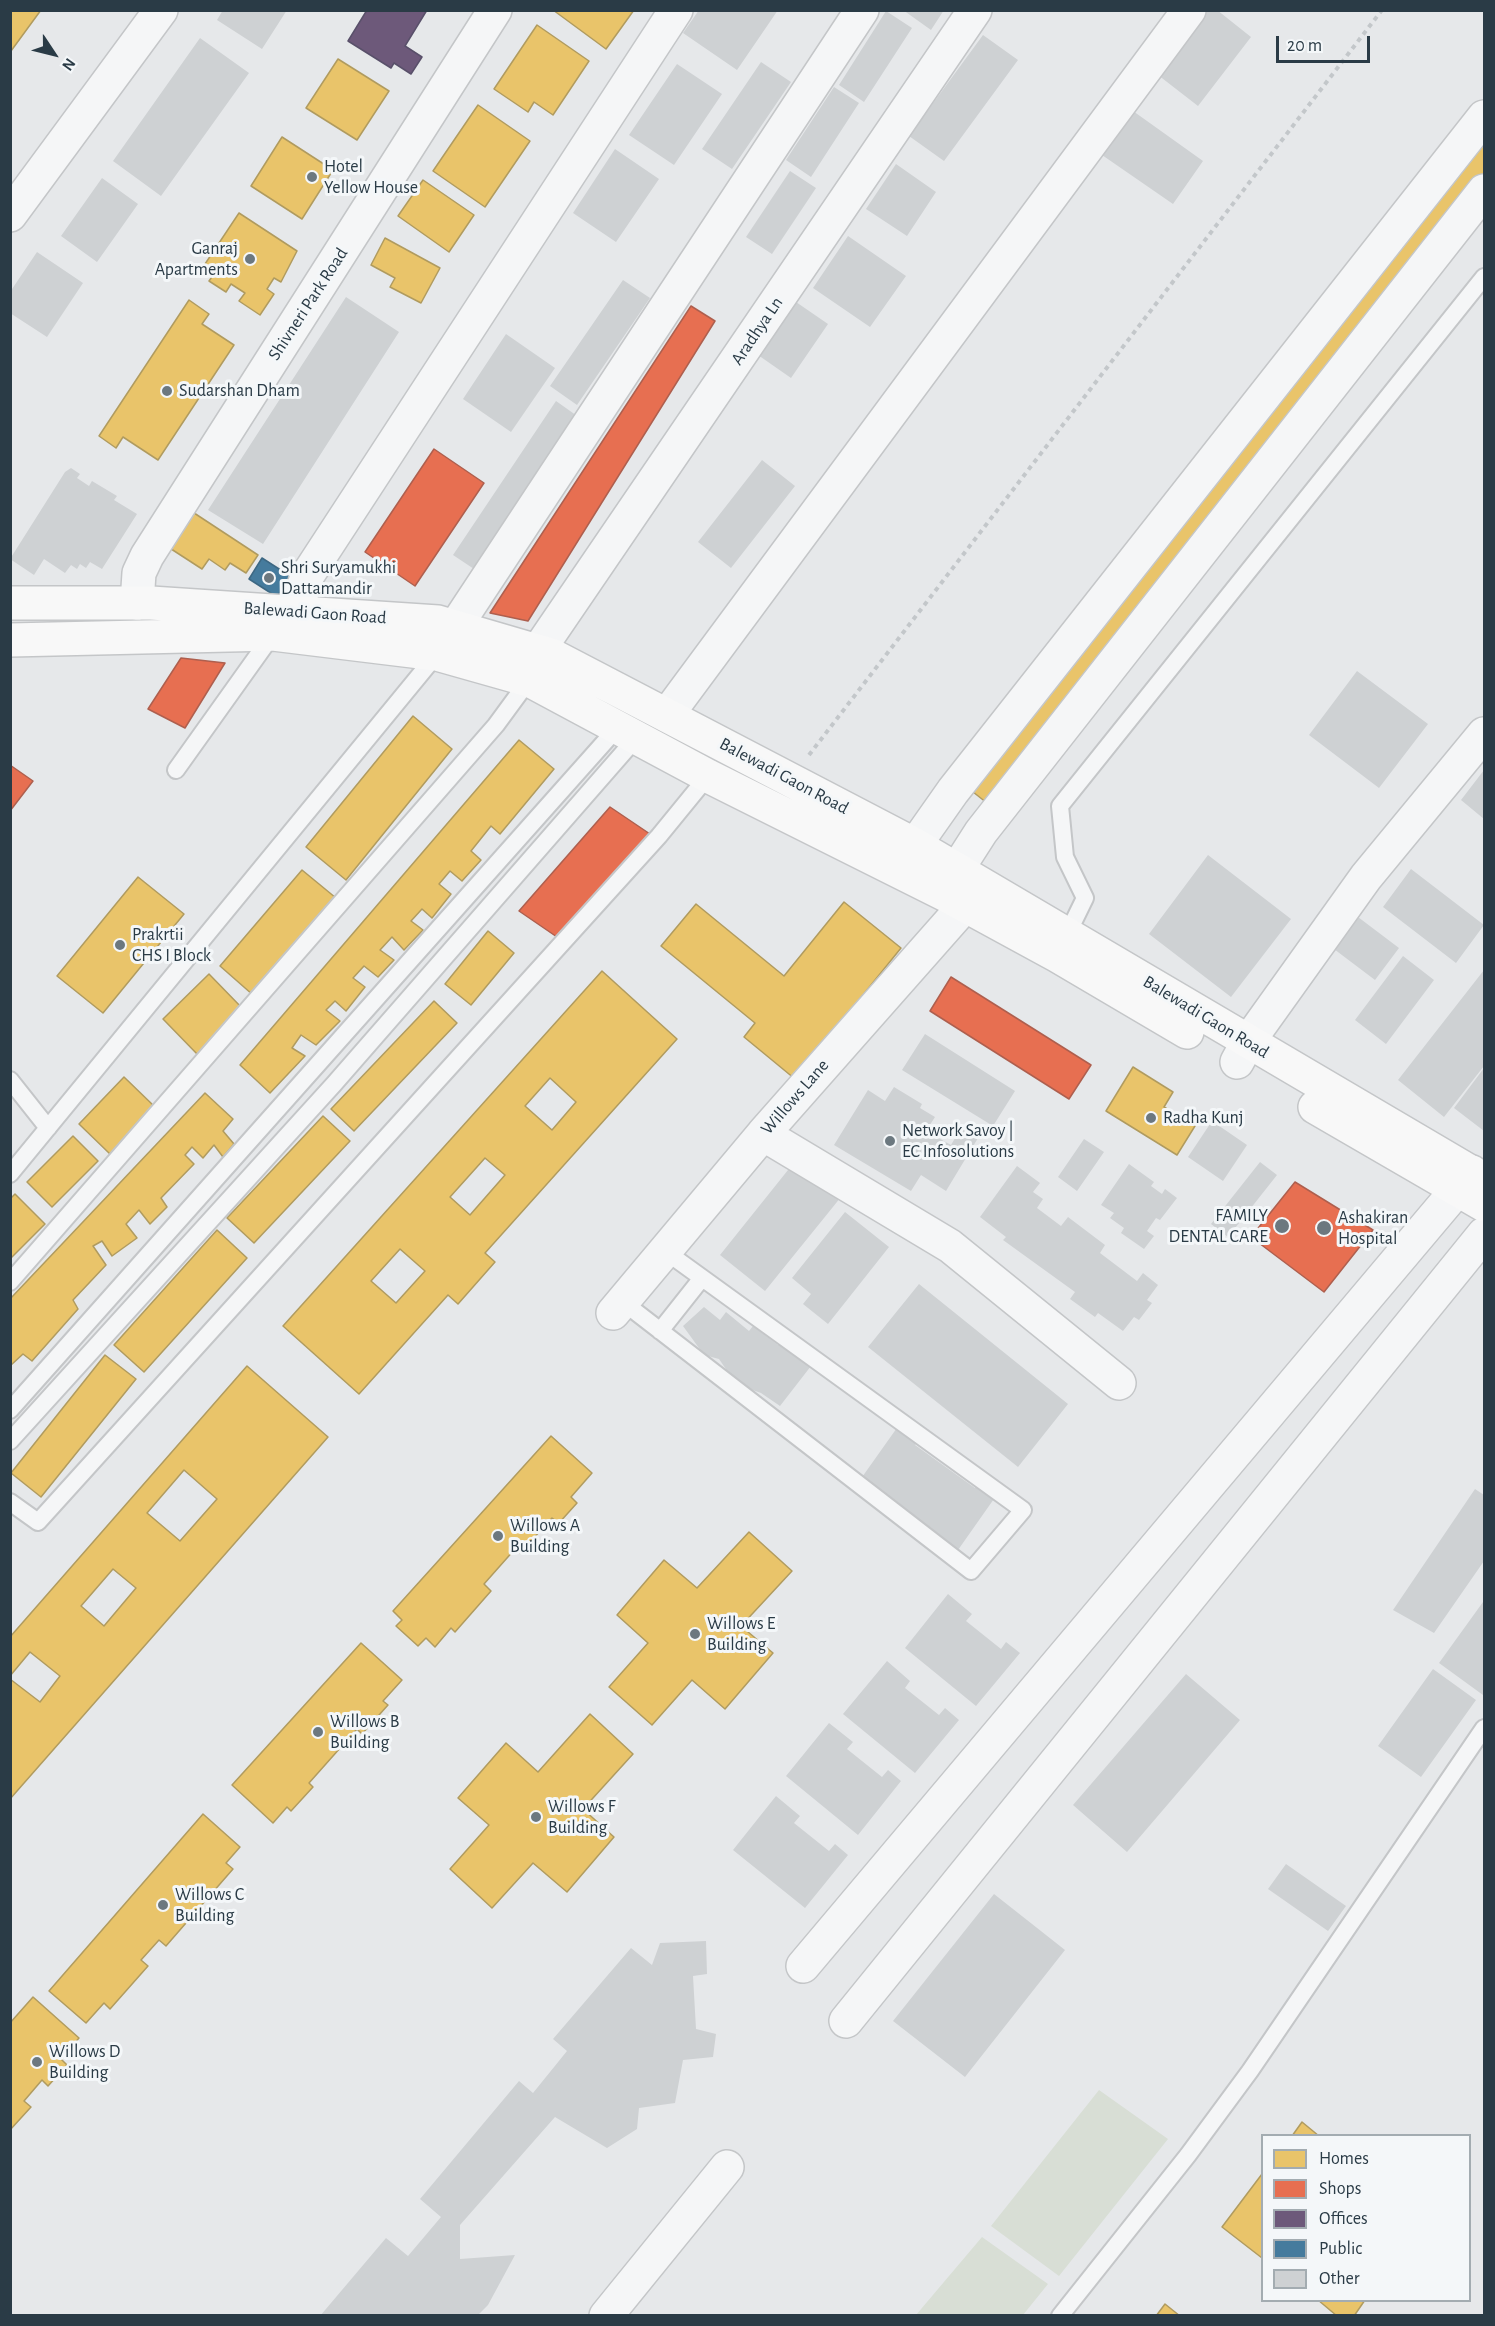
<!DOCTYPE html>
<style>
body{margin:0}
#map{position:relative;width:1495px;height:2326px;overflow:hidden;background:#e6e8ea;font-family:"Alegreya Sans",sans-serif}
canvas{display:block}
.frame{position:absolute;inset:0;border:12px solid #2a3b46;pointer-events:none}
.legend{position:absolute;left:1261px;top:2134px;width:210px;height:168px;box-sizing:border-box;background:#f4f7f9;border:2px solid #a3acb1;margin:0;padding:8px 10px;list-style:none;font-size:18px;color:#2a3b46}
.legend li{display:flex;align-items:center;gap:12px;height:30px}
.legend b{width:30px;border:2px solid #a3acb1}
.north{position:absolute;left:24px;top:24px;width:60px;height:60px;-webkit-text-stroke:4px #f4f7f9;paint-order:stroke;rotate:125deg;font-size:16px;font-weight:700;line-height:24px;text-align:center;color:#2a3b46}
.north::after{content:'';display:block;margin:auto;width:21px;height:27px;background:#2a3b46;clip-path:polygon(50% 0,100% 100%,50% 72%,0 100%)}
.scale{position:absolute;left:1276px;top:36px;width:94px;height:27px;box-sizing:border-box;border:3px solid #2a3b46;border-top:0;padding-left:8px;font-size:18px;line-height:21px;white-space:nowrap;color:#2a3b46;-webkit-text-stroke:4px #f4f7f9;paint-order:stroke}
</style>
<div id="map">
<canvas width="1495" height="2326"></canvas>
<div class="frame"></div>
<ul class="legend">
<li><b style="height:16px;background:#e9c46a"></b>Homes</li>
<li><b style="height:16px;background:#e76f51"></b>Shops</li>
<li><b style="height:16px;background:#6d597a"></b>Offices</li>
<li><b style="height:16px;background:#457b9d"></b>Public</li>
<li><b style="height:16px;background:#ced1d3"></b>Other</li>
</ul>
<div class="north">N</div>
<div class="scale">20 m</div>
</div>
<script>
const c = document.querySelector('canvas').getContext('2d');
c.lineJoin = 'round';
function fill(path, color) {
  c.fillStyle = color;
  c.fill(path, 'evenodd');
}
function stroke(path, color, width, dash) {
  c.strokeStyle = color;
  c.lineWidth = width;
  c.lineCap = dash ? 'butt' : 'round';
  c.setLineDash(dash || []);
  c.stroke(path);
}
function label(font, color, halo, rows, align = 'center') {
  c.font = font + ' "Alegreya Sans",sans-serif';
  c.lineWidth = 6;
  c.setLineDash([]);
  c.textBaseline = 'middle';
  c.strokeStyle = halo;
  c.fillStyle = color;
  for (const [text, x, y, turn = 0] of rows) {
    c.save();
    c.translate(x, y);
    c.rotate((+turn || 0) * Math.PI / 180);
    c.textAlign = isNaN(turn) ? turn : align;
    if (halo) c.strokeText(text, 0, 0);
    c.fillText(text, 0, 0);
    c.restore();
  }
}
fill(new Path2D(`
 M1099 2090 1168 2139 1059 2276 991 2226Z
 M982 2237 1048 2284 1023 2315H916Z`), '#d8ded5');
const homes = new Path2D(`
 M10 10H41L11 51H10Z
 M553 10H634L606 49Z
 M537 25 589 61 553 115 534 102 528 112 494 89Z
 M338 59 389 91 357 140 306 108Z
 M478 105 530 141 485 207 433 171Z
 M1484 131V180L992 807 968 788Z
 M282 137 333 170 302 219 251 186Z
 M423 180 474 215 449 252 398 216Z
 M239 213 297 251 281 282 274 278 267 289 274 294 260 315 239 301 245 293 231 284 226 292 209 281 214 274 203 267Z
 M385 238 440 268 421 303 390 287 395 278 371 265Z
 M189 300 209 314 202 324 234 345 158 460 123 437 116 448 99 436Z
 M188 509 258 555 246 573 230 563 225 570 209 559 202 569 165 545Z
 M413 716 452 749 346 880 306 847Z
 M519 740 554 769 500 834 491 826 471 851 481 860 462 881 450 871 439 884 451 894 432 918 422 909 411 921 423 930 404 950 392 937 380 950 394 960 378 977 364 966 353 978 365 987 346 1011 335 1001 326 1010 340 1021 316 1045 301 1035 292 1048 305 1056 270 1093 240 1065Z
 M302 870 336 898 253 995 220 966Z
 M138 877 184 914 103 1013 57 976Z
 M844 902 901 948 795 1079 744 1037 755 1023 661 946 696 904 784 976Z
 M488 931 514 953 471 1005 445 984Z
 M602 971 677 1039 485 1253 495 1262 458 1304 448 1295 359 1394 283 1326ZM550 1078 576 1102 552 1130 525 1106ZM485 1158 505 1175 470 1215 450 1197ZM400 1249 425 1271 396 1303 371 1281Z
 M209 974 244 1010 198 1055 163 1019Z
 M434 1001 457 1023 354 1131 331 1109Z
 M1133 1067 1173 1092 1164 1107 1195 1126 1177 1155 1106 1111Z
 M124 1077 155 1107 110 1154 79 1124Z
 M205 1093 233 1119 223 1131 234 1144 223 1157 214 1145 203 1158 192 1147 185 1155 194 1164 161 1198 167 1207 150 1224 139 1210 126 1224 137 1238 112 1256 102 1241 93 1246 106 1265 73 1300 78 1309 32 1361 23 1354 10 1366V1299Z
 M323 1116 350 1141 254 1243 227 1218Z
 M73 1136 98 1161 52 1207 27 1182Z
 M15 1194 45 1224 10 1259V1199Z
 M217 1230 247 1258 144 1372 114 1345Z
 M105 1355 136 1379 41 1497 11 1473Z
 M247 1366 328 1437 10 1799V1679L40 1702 60 1676 30 1652 10 1676V1637ZM184 1470 217 1499 180 1541 147 1513ZM113 1569 136 1588 104 1626 81 1606Z
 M551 1436 592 1473 571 1497 577 1503 559 1523 552 1518 520 1553 515 1549 484 1584 491 1591 455 1632 451 1628 435 1647 426 1638 418 1646 396 1626 402 1620 393 1611Z
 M749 1532 792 1571 741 1626 773 1653 725 1709 692 1680 652 1725 609 1687 648 1643 617 1615 664 1560 697 1588Z
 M361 1643 402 1680 383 1701 388 1705 362 1734 357 1729 309 1783 313 1787 291 1811 287 1807 273 1823 232 1785Z
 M590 1714 633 1754 583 1809 614 1837 567 1892 533 1863 492 1908 450 1869 489 1825 458 1798 506 1743 538 1772Z
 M203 1814 240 1847 226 1863 233 1869 166 1946 159 1940 141 1960 148 1966 110 2009 104 2003 86 2023 49 1991Z
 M33 1997 79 2038 61 2059 67 2065 48 2086 42 2080 24 2101 31 2107 10 2130V2023Z
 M1302 2122 1319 2136H1292Z
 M1262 2174V2258L1222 2227Z
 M1318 2300H1365L1354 2316H1337Z
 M1165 2304 1180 2316H1156Z`);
fill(homes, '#e9c46a');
stroke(homes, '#b09b5f', 1.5);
const shops = new Path2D(`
 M691 306 715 321 528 621 490 613Z
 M434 449 484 483 415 586 365 552Z
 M181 658 225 663 185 728 148 709Z
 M10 765 33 781 10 811Z
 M610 807 650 834 557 937 519 911Z
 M951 977 1091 1065 1069 1099 930 1011Z
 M1295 1182 1373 1230 1324 1292 1251 1237Z`);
fill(shops, '#e76f51');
stroke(shops, '#ae5f4e', 1.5);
const offices = new Path2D(`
 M367 10H427L405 46 422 57 411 74 394 63 391 68 348 41Z`);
fill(offices, '#6d597a');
stroke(offices, '#59506a', 1.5);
const public = new Path2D(`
 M262 558 290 576 277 597 249 579Z`);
fill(public, '#457b9d');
stroke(public, '#3d6883', 1.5);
fill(new Path2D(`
 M223 10H287L262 49 217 20Z
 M699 10H778L737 70 683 33Z
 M903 10H944L931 30Z
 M1208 10H1217L1251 37 1198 106 1158 75Z
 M886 11 912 28 864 102 839 85Z
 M983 35 1018 60 944 161 909 136Z
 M200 38 249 73 161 196 113 161Z
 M761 62 791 82 732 169 702 149Z
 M677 64 722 94 674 165 629 135Z
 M834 87 859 103 811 177 786 160Z
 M1133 111 1203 161 1173 204 1102 155Z
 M615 149 659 179 616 242 573 213Z
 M896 164 936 192 907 236 866 209Z
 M790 171 816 188 772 254 746 237Z
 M102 178 138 204 97 262 61 236Z
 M848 236 906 276 870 327 813 288Z
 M37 252 83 283 47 337 10 313V292Z
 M623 280 650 298 577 405 550 386Z
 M346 297 399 332 263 544 208 510Z
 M796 302 828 324 791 378 758 355Z
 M506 334 555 368 511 432 463 399Z
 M556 401 580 418 477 571 453 555Z
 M762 460 795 486 731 568 698 542Z
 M71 468 80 474 77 478 89 486 92 481 117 496 114 500 137 514 102 569 90 562 86 568 80 564 77 569 71 565 65 573 44 559 34 575 10 559 65 472Z
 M1357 671 1428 724 1379 788 1309 735Z
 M1484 770V819L1461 800Z
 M1208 855 1291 919 1231 997 1149 934Z
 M1411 869 1484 925 1456 963 1383 907Z
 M1354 914 1399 948 1375 980 1330 946Z
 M1403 956 1434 980 1386 1044 1355 1020Z
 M1484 970V1066L1444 1117 1398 1080Z
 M925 1034 1015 1091 993 1126 902 1070Z
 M1484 1068V1131L1454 1108Z
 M894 1087 922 1104 920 1108 935 1117 926 1131 951 1145 961 1128 978 1138 946 1191 921 1175 911 1191 834 1145 868 1090 885 1101Z
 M1212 1121 1247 1145 1223 1181 1188 1157Z
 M1084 1139 1104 1152 1077 1191 1058 1177Z
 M796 1160 841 1197 765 1291 720 1255Z
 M1260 1162 1277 1175 1228 1237 1211 1224Z
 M1129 1164 1154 1182 1151 1186 1162 1194 1165 1189 1177 1198 1160 1220 1156 1218 1147 1231 1154 1236 1144 1249 1121 1233 1124 1228 1110 1218 1114 1213 1101 1205Z
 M1017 1166 1040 1183 1033 1192 1043 1199 1037 1208 1061 1226 1068 1217 1105 1245 1100 1253 1137 1281 1143 1273 1158 1285 1147 1300 1152 1303 1139 1320 1134 1317 1123 1331 1098 1313 1095 1317 1070 1299 1075 1292 1003 1240 1006 1237 980 1217Z
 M845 1212 889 1247 828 1324 803 1304 811 1294 792 1278Z
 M919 1284 1068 1404 1018 1467 868 1347Z
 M704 1307 720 1320 726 1312 749 1331 753 1326 778 1345 781 1342 811 1366 780 1406 761 1393 744 1387 730 1375 719 1359 704 1355 683 1326Z
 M899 1425 919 1440 915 1445 975 1488 978 1483 996 1496 958 1550 860 1480Z
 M1475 1489 1484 1495V1561L1434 1633 1393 1610Z
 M948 1594 972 1614 966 1621 1001 1649 1006 1642 1020 1653 976 1706 905 1648Z
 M1483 1602 1484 1693 1483 1695 1439 1663Z
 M887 1661 910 1681 905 1688 939 1715 945 1708 959 1720 915 1773 843 1714Z
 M1433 1669 1476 1700 1421 1777 1378 1746Z
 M1186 1674 1240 1720 1127 1852 1073 1805Z
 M829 1723 853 1742 847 1749 882 1777 888 1770 901 1781 858 1835 786 1776Z
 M776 1796 800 1816 794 1823 829 1851 835 1844 848 1855 805 1908 733 1850Z
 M1286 1864 1346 1906 1328 1931 1268 1889Z
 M994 1894 1065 1950 965 2077 893 2021Z
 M706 1941 707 1974 693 1976 696 2029 716 2034 713 2057 683 2060 675 2103 639 2108 637 2129 607 2148 555 2117 460 2225V2259L515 2255 488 2305 477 2316H320L386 2238 408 2256 441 2217 420 2199 519 2081 533 2093 567 2051 553 2039 631 1948 652 1965 660 1943Z`), '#ced1d3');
const service = new Path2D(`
 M176 770 273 634
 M1065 939 1085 898 1065 857 1060 806 1484 277
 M10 1080 48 1128
 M10 1174 437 654
 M10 1282 496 725 529 680
 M623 1302 971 1571 1023 1510 665 1251
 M660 1331 702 1278
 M10 1410 618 727
 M10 1441 334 1084 637 737
 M10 1502 38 1522 659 836 708 776
 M1060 2316 1188 2155 1250 2071 1484 1728`);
const minor = new Path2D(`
 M10 215 161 10
 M137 603 139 573 147 556 495 10
 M296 612 307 576 676 10
 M440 650 862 10
 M538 651 975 10
 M667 715 1189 10
 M915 845 953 791 1484 117
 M956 871 981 832 1484 191
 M1237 1062 1248 1042 1366 877 1484 734
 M763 1134 950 1246 1119 1383
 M613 1313 763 1134 982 886
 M803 1966 1472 1172
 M846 2021 1484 1234
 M606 2316 727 2167`);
const secondary = new Path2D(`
 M10 603H151L438 622 551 655 915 845 1484 1180
 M10 640 273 634 437 654 529 680 708 776 946 895 1058 956 1187 1032
 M1315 1107 1484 1205`);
stroke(service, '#c4c6c8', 20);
stroke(minor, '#c4c6c8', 36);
stroke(secondary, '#c4c6c8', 36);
stroke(new Path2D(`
 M809 755 1382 10`), '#c3c7ca', 4, [4.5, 4.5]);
stroke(service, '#f5f6f7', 16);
stroke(minor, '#f5f6f7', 33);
stroke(secondary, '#f8f8f8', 33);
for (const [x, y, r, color] of [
 [312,177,6,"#6c787f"],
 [250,259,6,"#6c787f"],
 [167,391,6,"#6c787f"],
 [269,578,6,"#6c787f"],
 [120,945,6,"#6c787f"],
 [1151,1118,6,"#6c787f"],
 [890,1141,6,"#6c787f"],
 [1282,1226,8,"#6c787f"],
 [1324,1228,8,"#6c787f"],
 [498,1536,6,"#6c787f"],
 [695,1634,6,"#6c787f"],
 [318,1732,6,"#6c787f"],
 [536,1817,6,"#6c787f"],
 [163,1905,6,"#6c787f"],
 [37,2062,6,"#6c787f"]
]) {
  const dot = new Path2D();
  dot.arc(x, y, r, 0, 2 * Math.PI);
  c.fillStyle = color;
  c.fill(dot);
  stroke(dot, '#f4f7f9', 2);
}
label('18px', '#2a3b46', '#f4f7f9', [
 ["Hotel",324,167],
 ["Yellow House",324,188],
 ["Ganraj",238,249,"right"],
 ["Apartments",238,270,"right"],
 ["Sudarshan Dham",179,391],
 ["Shri Suryamukhi",281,568],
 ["Dattamandir",281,589],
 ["Prakrtii",132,935],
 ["CHS I Block",132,956],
 ["Radha Kunj",1163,1118],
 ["Network Savoy |",902,1131],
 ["EC Infosolutions",902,1152],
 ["FAMILY",1268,1216,"right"],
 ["DENTAL CARE",1268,1237,"right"],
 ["Ashakiran",1338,1218],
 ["Hospital",1338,1239],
 ["Willows A",510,1526],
 ["Building",510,1547],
 ["Willows E",707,1624],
 ["Building",707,1645],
 ["Willows B",330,1722],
 ["Building",330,1743],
 ["Willows F",548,1807],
 ["Building",548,1828],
 ["Willows C",175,1895],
 ["Building",175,1916],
 ["Willows D",49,2052],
 ["Building",49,2073]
], 'left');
label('18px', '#2a3b46', '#f4f7f9', [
 ["Shivneri Park Road",308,304,-57],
 ["Aradhya Ln",757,331,-56],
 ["Balewadi Gaon Road",315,613,4],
 ["Balewadi Gaon Road",784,776,28],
 ["Balewadi Gaon Road",1206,1017,31],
 ["Willows Lane",795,1097,-49]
]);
</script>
